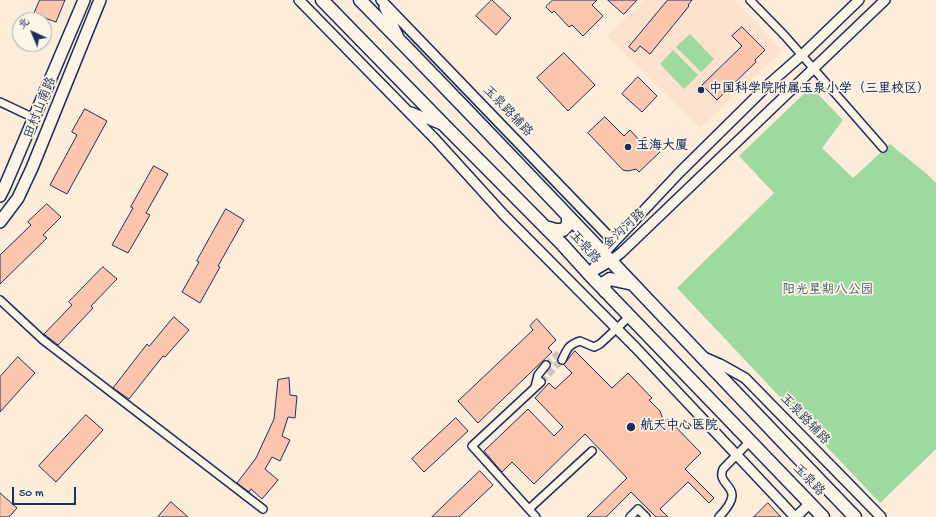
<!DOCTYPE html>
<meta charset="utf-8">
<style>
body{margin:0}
#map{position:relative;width:936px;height:517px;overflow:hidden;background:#fcecda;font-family:"Gochi Hand","LXGW WenKai TC",sans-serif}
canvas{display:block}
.north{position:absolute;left:12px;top:12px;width:40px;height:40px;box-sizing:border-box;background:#fcf5e5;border:1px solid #a2a6af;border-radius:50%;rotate:316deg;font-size:11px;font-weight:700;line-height:16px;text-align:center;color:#1b2f5e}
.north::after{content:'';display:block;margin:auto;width:14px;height:18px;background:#1b2f5e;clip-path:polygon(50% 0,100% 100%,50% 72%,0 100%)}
.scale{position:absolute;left:12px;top:487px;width:64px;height:18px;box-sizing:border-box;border:2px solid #1b2f5e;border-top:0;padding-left:5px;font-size:12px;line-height:14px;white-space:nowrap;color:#1b2f5e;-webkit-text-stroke:3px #fcf5e5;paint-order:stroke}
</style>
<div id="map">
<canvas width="936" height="517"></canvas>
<div class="north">北</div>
<div class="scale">50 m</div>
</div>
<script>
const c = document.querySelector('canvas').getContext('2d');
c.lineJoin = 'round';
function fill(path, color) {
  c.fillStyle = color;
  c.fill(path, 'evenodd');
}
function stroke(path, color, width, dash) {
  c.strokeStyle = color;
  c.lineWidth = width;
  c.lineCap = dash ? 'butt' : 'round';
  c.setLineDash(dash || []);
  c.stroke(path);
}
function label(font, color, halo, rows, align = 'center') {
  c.font = font + ' "Gochi Hand","LXGW WenKai TC",sans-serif';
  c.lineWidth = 3.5;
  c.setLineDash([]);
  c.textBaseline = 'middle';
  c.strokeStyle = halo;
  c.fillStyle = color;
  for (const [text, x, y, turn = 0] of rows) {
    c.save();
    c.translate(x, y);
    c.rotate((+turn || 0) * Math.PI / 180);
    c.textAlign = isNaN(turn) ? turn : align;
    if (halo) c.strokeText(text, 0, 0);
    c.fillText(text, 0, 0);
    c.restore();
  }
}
fill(new Path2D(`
 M644 0H735L782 51 700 128 607 36Z`), '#fce1cc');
fill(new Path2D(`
 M690 34 714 59 701 72 676 47Z
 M673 50 698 75 684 89 660 64Z
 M811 87 843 120 822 148 853 178 890 144 928 175 936 183V449L880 503 677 288 774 193 739 156Z`), '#9ed9a0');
const building = new Path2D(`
 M40 0H65L56 22 34 14Z
 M492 0 511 18 496 35 476 16Z
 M553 0H597L592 5 603 16 583 36 572 25 569 27 554 11 552 13 546 7Z
 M608 0H637L624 14Z
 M668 0H692L688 5 689 6 650 54 640 46 635 52 629 47Z
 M742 27 765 50 755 60 756 62 717 100 702 85 742 46 732 36Z
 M564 53 595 85 568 111 537 78Z
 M638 77 657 96 642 112 622 94Z
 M85 109 107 121 67 194 50 185 77 135 72 132Z
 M605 117 624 136 630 130 640 141 645 137 660 152 639 172 636 169 628 171 623 170 588 133Z
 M154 166 168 174 146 213 150 215 128 253 112 245 133 208 131 207Z
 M47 204 61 217 43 235 47 238 0 284V255L31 225 28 222Z
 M226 209 244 220 218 266 220 267 200 303 182 292 199 262 197 261Z
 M103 267 117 279 91 306 93 308 58 345 44 334 72 305 69 302Z
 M174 317 189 330 165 357 163 356 129 399 113 388 147 344 149 346Z
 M537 319 556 340 548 348 552 352 478 423 458 401 533 330 530 326Z
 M575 351 612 388 628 373 652 398 649 400 660 411 664 422 668 419 701 453 685 469 714 498 709 503 688 482 660 509 668 517H656L631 492 606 517H587L627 478 585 434 534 484 512 462 502 472 484 451 528 409 554 436 563 427 535 398 549 383 555 389 572 373 564 365Z
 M18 357 35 373 0 412V377Z
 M289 378 290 395 297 396 295 418 288 417 282 436 290 440 280 461 272 457 265 469 278 480 262 499 251 489 249 492 237 483 256 458 274 419 278 380Z
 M86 415 103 430 56 482 39 466Z
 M456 418 468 431 424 472 412 459Z
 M480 471 493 485 459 517H432Z
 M0 493 17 508 9 517H0Z
 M171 502 188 517H158Z
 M768 503 781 517H754Z`);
fill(building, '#fbc6ad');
stroke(building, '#1b2f5e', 1);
stroke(new Path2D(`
 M546 365 559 353
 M541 382 562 360`), '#cfc6c1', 7, [7, 3.5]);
const minor = new Path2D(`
 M750 0 785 36 883 148
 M0 102 34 118
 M0 300 43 340 263 509
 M562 360C567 349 568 345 580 341L594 347 600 344 630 316
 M535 387 538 375 546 365
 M529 509 592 451
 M536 517 472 446 541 382
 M630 517 638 509 646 517
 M719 517C750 485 715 488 723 469L750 441`);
const tertiary = new Path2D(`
 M299 0 435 139 504 215 636 348 795 517
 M381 0 614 242
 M384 7 398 35
 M411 112 442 125
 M591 272 604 253 679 173 769 84 802 55 859 0
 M589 274 611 261 622 252 885 0
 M704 357 720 364 745 378 881 517
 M796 517 810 503`);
const secondary = new Path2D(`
 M0 196 5 186 84 0
 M0 222 18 198 32 168 100 0`);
const primary = new Path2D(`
 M322 0 446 127 560 242 589 274 823 517
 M360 0C527 170 689 345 855 517
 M545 227 556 230H563L568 225V216
 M605 291 604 283 610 279 633 284`);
stroke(minor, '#1b2f5e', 10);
stroke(tertiary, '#1b2f5e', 12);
stroke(secondary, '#1b2f5e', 14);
stroke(primary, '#1b2f5e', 15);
stroke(minor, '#fcf5e5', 7);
stroke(tertiary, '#fcf5e5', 9);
stroke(secondary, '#fcf5e5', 11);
stroke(primary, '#fcf5e5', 12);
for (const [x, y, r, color] of [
 [701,90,4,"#1b2f5e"],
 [628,147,4,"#1b2f5e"],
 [631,427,5,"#1b2f5e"]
]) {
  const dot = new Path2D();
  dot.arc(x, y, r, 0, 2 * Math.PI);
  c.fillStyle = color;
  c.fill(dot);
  stroke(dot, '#fcf5e5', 1.5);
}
label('bold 13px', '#1b2f5e', '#fcf5e5', [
 ["中国科学院附属玉泉小学（三里校区）",709,90],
 ["玉海大厦",636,147],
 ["航天中心医院",640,427]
], 'left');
label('13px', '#1b2f5e', '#fcf5e5', [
 ["田村山南路",41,108,-68],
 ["玉泉路辅路",507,112,46],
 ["金沟河路",625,230,-43],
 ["玉泉路",584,248,48],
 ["玉泉路辅路",804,420,46],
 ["玉泉路",808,481,46]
]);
label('13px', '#3c5a6e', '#fcf5e5', [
 ["阳光星期八公园",828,291]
]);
</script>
